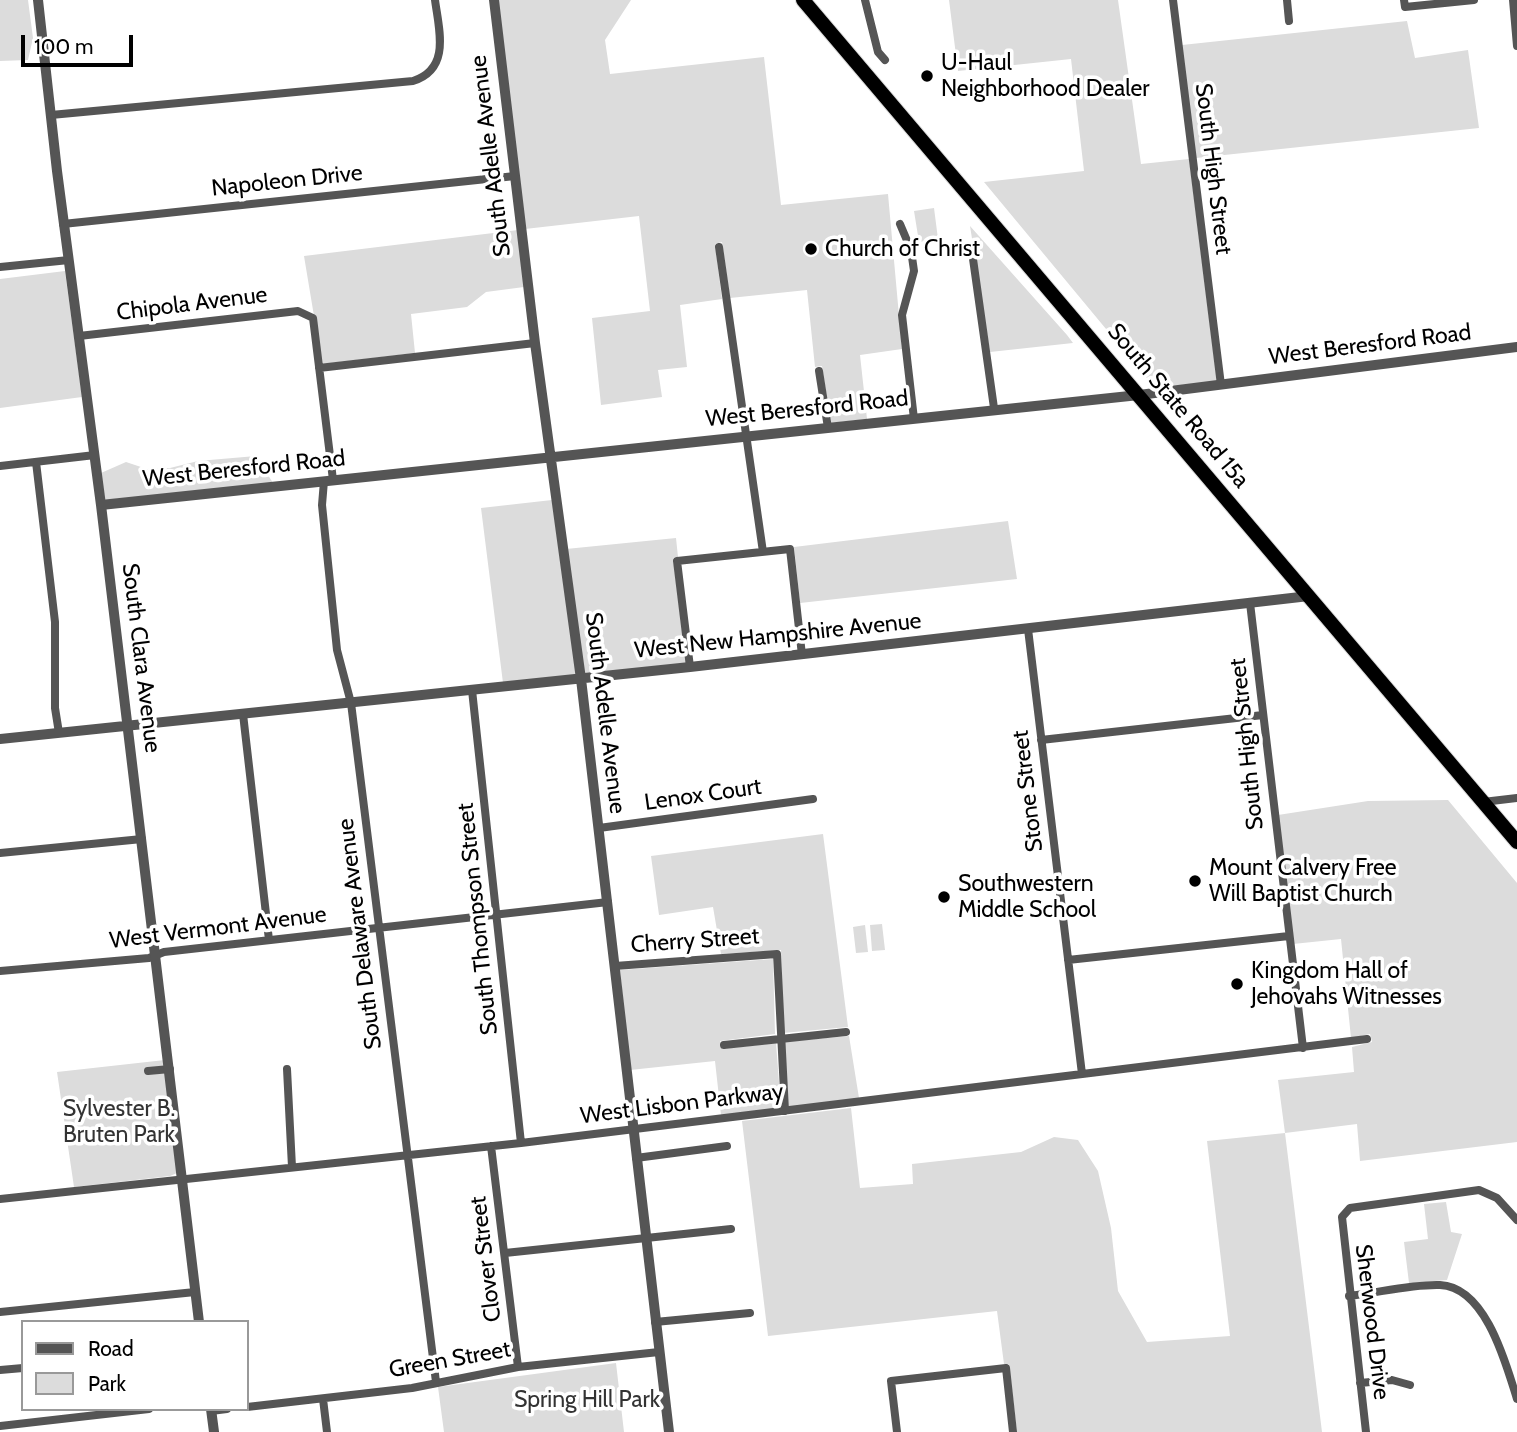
<!DOCTYPE html>
<style>
body{margin:0}
#map{position:relative;width:1517px;height:1432px;overflow:hidden;background:#fff;font-family:Cabin,sans-serif}
canvas{display:block}
.legend{position:absolute;left:21px;top:1320px;width:228px;height:91px;box-sizing:border-box;background:#fff;border:2px solid #999;margin:0;padding:9px 12px;list-style:none;font-size:21px;color:#000}
.legend li{display:flex;align-items:center;gap:14px;height:35px}
.legend b{width:35px;border:2px solid #999}
.scale{position:absolute;left:21px;top:35px;width:112px;height:32px;box-sizing:border-box;border:4px solid #000;border-top:0;padding-left:9px;font-size:21px;line-height:24px;white-space:nowrap;color:#000;-webkit-text-stroke:5px #fff;paint-order:stroke}
</style>
<div id="map">
<canvas width="1517" height="1432"></canvas>
<ul class="legend">
<li><b style="height:9px;background:#555"></b>Road</li>
<li><b style="height:19px;background:#dcdcdc"></b>Park</li>
</ul>
<div class="scale">100 m</div>
</div>
<script>
const c = document.querySelector('canvas').getContext('2d');
c.lineJoin = 'round';
function fill(path, color) {
  c.fillStyle = color;
  c.fill(path, 'evenodd');
}
function stroke(path, color, width, dash) {
  c.strokeStyle = color;
  c.lineWidth = width;
  c.lineCap = dash ? 'butt' : 'round';
  c.setLineDash(dash || []);
  c.stroke(path);
}
function label(font, color, halo, rows, align = 'center') {
  c.font = font + ' Cabin,sans-serif';
  c.lineWidth = 7;
  c.setLineDash([]);
  c.textBaseline = 'middle';
  c.strokeStyle = halo;
  c.fillStyle = color;
  for (const [text, x, y, turn = 0] of rows) {
    c.save();
    c.translate(x, y);
    c.rotate((+turn || 0) * Math.PI / 180);
    c.textAlign = isNaN(turn) ? turn : align;
    if (halo) c.strokeText(text, 0, 0);
    c.fillText(text, 0, 0);
    c.restore();
  }
}
fill(new Path2D(`
 M0 0H28L33 38 28 60 0 61Z
 M498 0H631L605 40 610 74 764 57 781 205 888 194 902 349 860 355 867 419 831 423 822 366 815 367 807 290 730 298 722 242 715 244 722 299 680 305 687 367 658 370 662 397 601 405 592 318 650 311 639 216 525 229Z
 M949 0H1118L1141 164 1189 159 1217 381 1155 388 984 182 1084 171 1071 59 958 71Z
 M1407 21 1415 58 1468 50 1479 128 1196 158 1182 45Z
 M934 208 938 239 919 242 914 211Z
 M970 226 1067 335 1073 343 990 352Z
 M518 230 524 287 486 292 467 307 411 314 415 353 322 364 304 256Z
 M65 271 82 397 0 408V279Z
 M256 456 273 483 105 500 101 473 126 462 147 469 170 468 198 461Z
 M552 500 576 675 503 683 481 508Z
 M1008 521 1017 579 800 603 794 547Z
 M676 538 678 557 673 558 686 663 584 674 566 549Z
 M1448 800 1517 883V1142L1360 1161 1357 1124 1285 1133 1322 1432H1017L1009 1364H1004L997 1311 768 1336 742 1121 851 1108 860 1188 913 1184 912 1164 1021 1152 1054 1137 1078 1140 1098 1171 1111 1228 1118 1291 1147 1342 1230 1336 1207 1141 1285 1133 1278 1080 1354 1072 1352 1047 1372 1042 1370 1034 1351 1038 1341 939 1293 944 1278 815 1368 801Z
 M823 834 848 1027 783 1033 781 950 721 954 713 907 659 915 651 856Z
 M882 924 885 950 872 951 870 925Z
 M865 925 868 952 856 953 853 927Z
 M773 959 775 1034 720 1041 722 1049 776 1043 781 1108 721 1115 715 1061 630 1070 620 970Z
 M849 1036 859 1098 788 1107 783 1042Z
 M165 1060 177 1173 170 1176 74 1187 57 1072Z
 M1446 1202 1451 1232 1462 1234 1447 1280 1409 1283 1404 1242 1428 1239 1424 1204Z
 M616 1363 624 1432H444L438 1387Z`), '#dcdcdc');
const trunk = new Path2D(`
 M803 0 1517 842`);
stroke(trunk, '#dbdbdb', 16);
stroke(new Path2D(`
 M865 0 878 52 885 60
 M1173 0 1221 385
 M1287 0 1289 21
 M1404 0 1405 7 1474 0
 M1513 0 1517 46
 M51 115 413 81C451 69 439 30 435 0
 M63 224 515 176
 M900 224 911 250 914 271 902 315 914 419
 M719 247 763 552
 M973 259 994 408
 M0 267 69 260
 M79 336 298 311 313 318 333 480
 M319 368 535 343
 M819 371 828 428
 M36 462 55 622V708L59 733
 M0 466 95 455
 M324 481 322 505 337 650 351 703 436 1382
 M1250 603 1303 1048
 M1028 629 1082 1074
 M690 667 677 561 790 549 802 655
 M472 690 521 1143
 M243 714 269 940
 M1041 740 1263 715
 M1483 802 1517 798
 M599 828 813 799
 M0 853 142 839
 M1068 960 1289 936
 M615 966 777 954 785 1111
 M0 971 149 958 164 952 608 902
 M724 1045 846 1032
 M287 1069 292 1167
 M148 1071 170 1069
 M491 1146 518 1367
 M636 1158 727 1146
 M0 1199 521 1143 1367 1039
 M505 1253 731 1229
 M1349 1296C1378 1293 1410 1284 1440 1285 1486 1287 1506 1364 1517 1399
 M0 1312 195 1292
 M655 1322 750 1313
 M0 1370 23 1368
 M1360 1383 1392 1380 1410 1385
 M323 1399 327 1432
 M247 1407 412 1388 518 1367 659 1352
 M211 1411 227 1409
 M0 1426 149 1409
 M897 1432 891 1381 1006 1368 1013 1432
 M1366 1432 1342 1217 1350 1208 1479 1190 1497 1198 1517 1220`), '#555', 8);
stroke(new Path2D(`
 M38 0 57 171 101 505 199 1322
 M494 0 535 343 581 679 669 1432
 M101 505 1139 395 1517 347
 M0 739 690 667 1309 596
 M211 1409 214 1432`), '#555', 10);
stroke(trunk, '#000', 14);
for (const [x, y, r, color] of [
 [927,76,7,"#000"],
 [811,249,7,"#000"],
 [1195,881,7,"#000"],
 [944,897,7,"#000"],
 [1237,984,7,"#000"]
]) {
  const dot = new Path2D();
  dot.arc(x, y, r, 0, 2 * Math.PI);
  c.fillStyle = color;
  c.fill(dot);
  stroke(dot, '#fff', 2.5);
}
label('23px', '#000', '#fff', [
 ["U-Haul",941,63],
 ["Neighborhood Dealer",941,89],
 ["Church of Christ",825,249],
 ["Mount Calvery Free",1209,868],
 ["Will Baptist Church",1209,894],
 ["Southwestern",958,884],
 ["Middle School",958,910],
 ["Kingdom Hall of",1251,971],
 ["Jehovahs Witnesses",1251,997]
], 'left');
label('23px', '#000', '#fff', [
 ["South Adelle Avenue",491,156,-97],
 ["South High Street",1213,169,83],
 ["Napoleon Drive",287,181,-6],
 ["Chipola Avenue",192,304,-7],
 ["West Beresford Road",1370,345,-7],
 ["South State Road 15a",1178,406,50],
 ["West Beresford Road",807,409,-6],
 ["West Beresford Road",244,469,-6],
 ["West New Hampshire Avenue",778,636,-6],
 ["South Clara Avenue",141,658,83],
 ["South Adelle Avenue",605,713,83],
 ["South High Street",1247,744,-96],
 ["Stone Street",1028,791,-97],
 ["Lenox Court",703,795,-8],
 ["South Thompson Street",478,919,-96],
 ["West Vermont Avenue",218,928,-7],
 ["South Delaware Avenue",360,934,-97],
 ["Cherry Street",695,941,-4],
 ["West Lisbon Parkway",682,1104,-7],
 ["Clover Street",486,1259,-97],
 ["Sherwood Drive",1372,1322,83],
 ["Green Street",450,1360,-10]
]);
label('23px', '#333', '#fff', [
 ["Sylvester B.",119,1109],
 ["Bruten Park",119,1135],
 ["Spring Hill Park",587,1400]
]);
</script>
